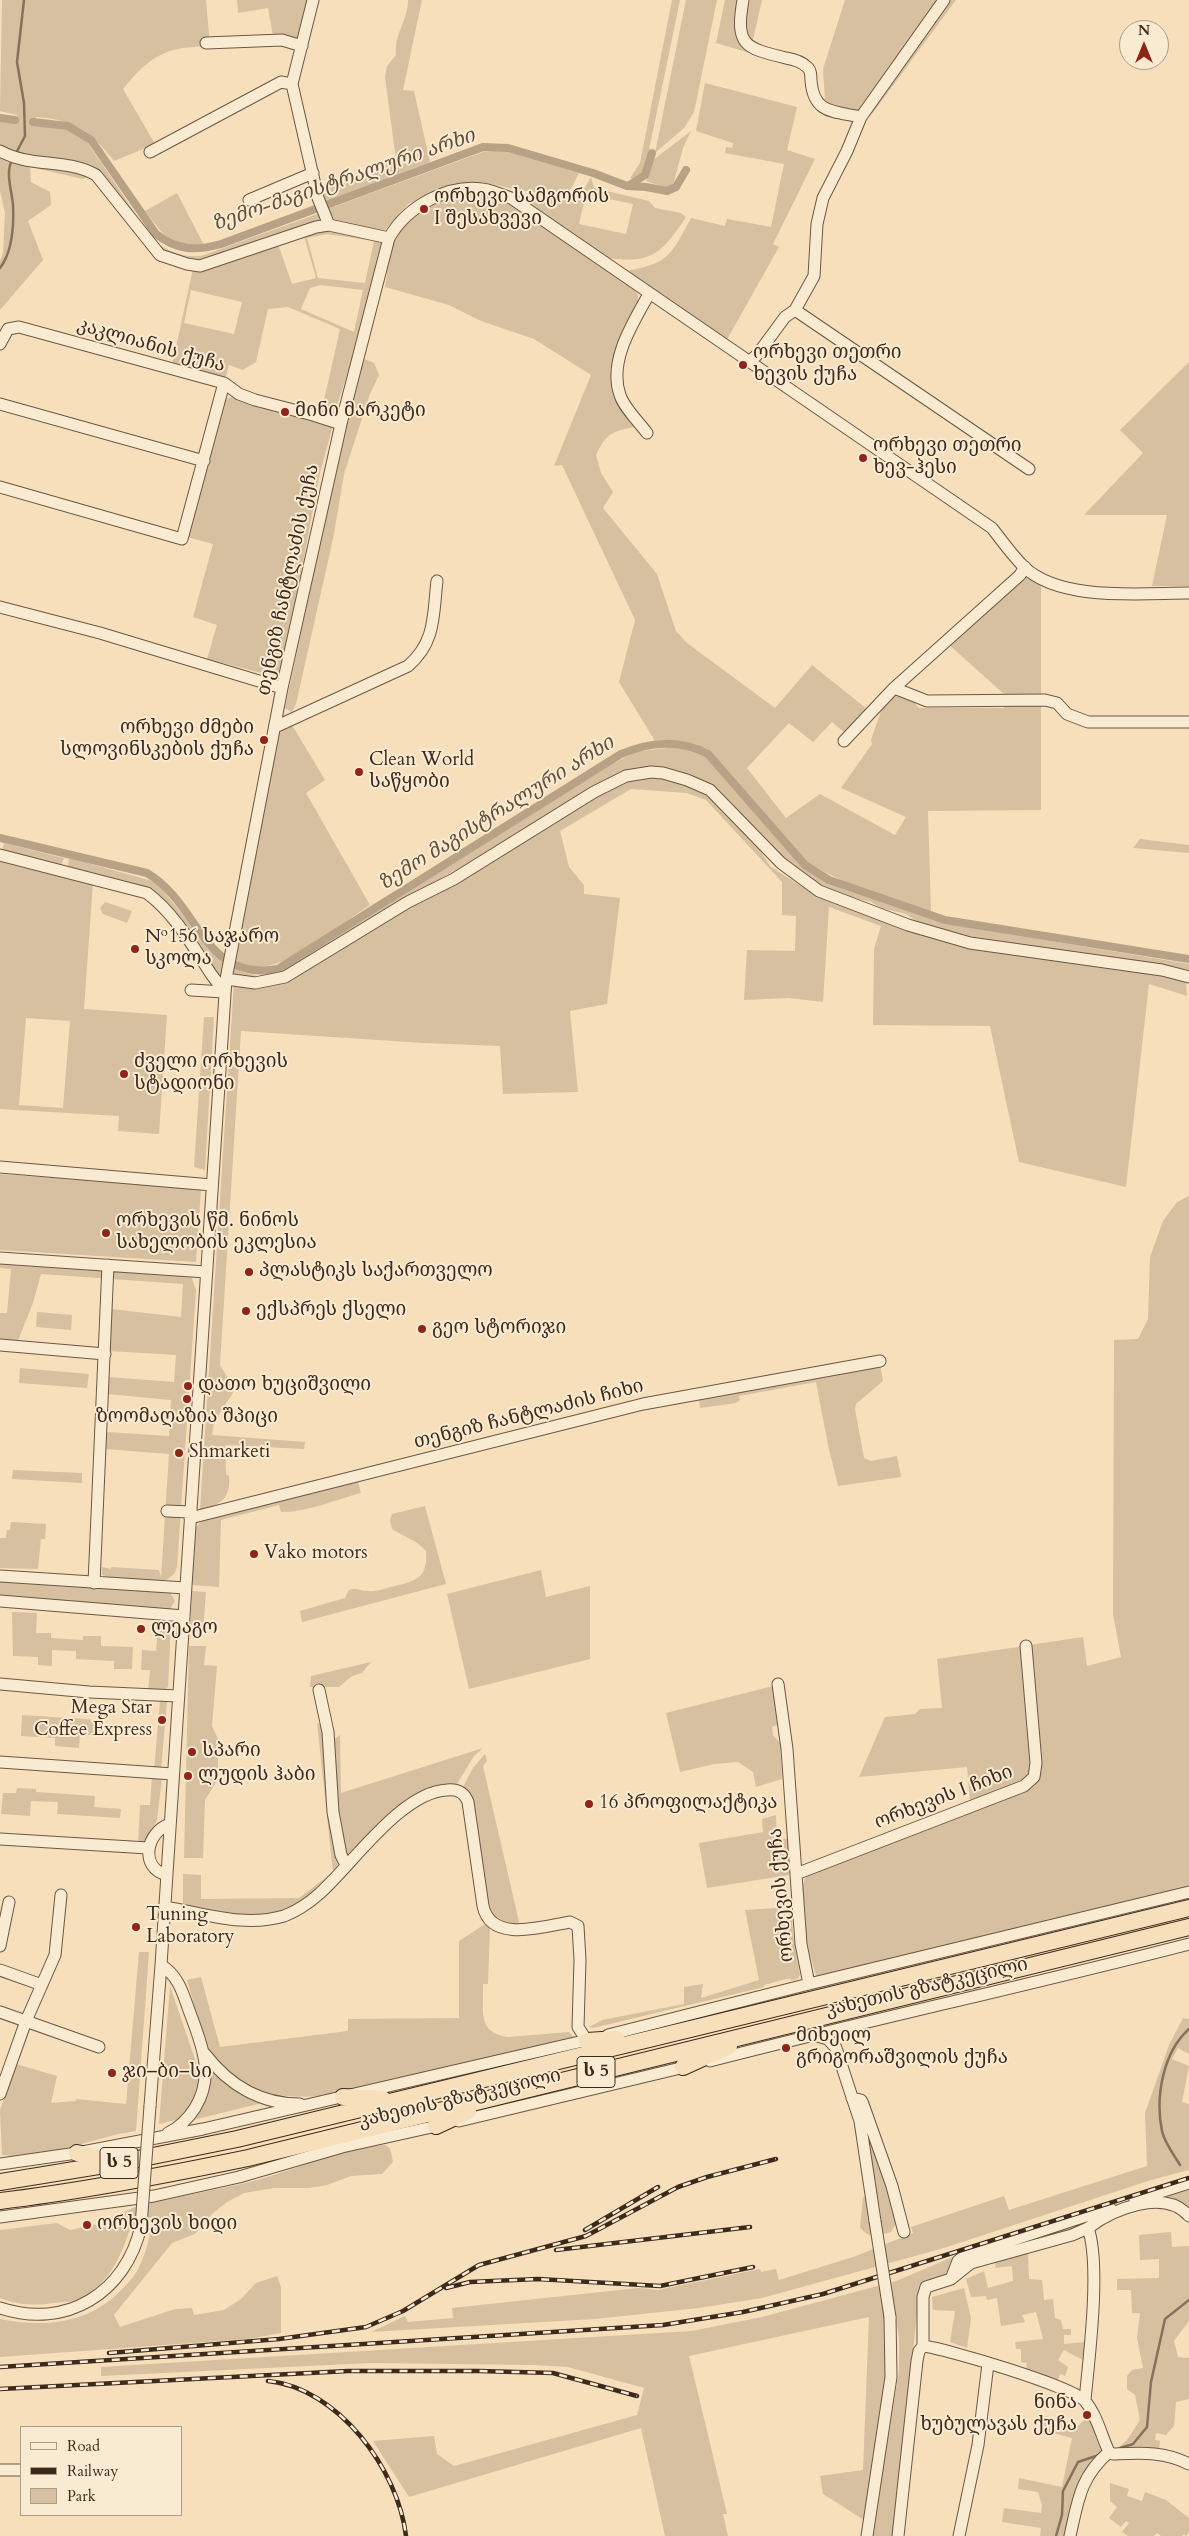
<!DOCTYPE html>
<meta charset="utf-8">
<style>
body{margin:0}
#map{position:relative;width:1189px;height:2536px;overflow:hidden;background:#f6dfba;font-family:Cardo,serif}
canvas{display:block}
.legend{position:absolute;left:20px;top:2426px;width:162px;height:90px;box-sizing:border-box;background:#f9ead2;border:1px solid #ad9e8a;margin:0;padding:6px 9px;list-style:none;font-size:15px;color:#3c2b1d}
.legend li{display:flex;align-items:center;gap:10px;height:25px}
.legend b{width:25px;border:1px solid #ad9e8a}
.north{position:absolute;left:1119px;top:20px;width:50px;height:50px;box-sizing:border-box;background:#f9ead2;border:1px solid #ad9e8a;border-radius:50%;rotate:0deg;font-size:14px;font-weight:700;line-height:20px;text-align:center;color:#3c2b1d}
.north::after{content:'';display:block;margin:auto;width:18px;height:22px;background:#8f2418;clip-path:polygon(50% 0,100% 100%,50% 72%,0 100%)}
</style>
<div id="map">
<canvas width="1189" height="2536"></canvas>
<ul class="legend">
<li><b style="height:6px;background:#f9ead2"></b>Road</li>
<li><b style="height:6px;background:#3c2b1d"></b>Railway</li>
<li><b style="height:14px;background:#d6c09f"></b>Park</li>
</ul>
<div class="north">N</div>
</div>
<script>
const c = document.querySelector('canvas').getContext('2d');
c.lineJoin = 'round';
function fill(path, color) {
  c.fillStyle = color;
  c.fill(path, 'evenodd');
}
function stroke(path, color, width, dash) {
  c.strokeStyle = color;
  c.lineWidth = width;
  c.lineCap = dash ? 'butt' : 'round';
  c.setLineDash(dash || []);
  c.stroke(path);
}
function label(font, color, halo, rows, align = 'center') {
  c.font = font + ' Cardo,"Noto Serif Georgian",serif';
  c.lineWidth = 4;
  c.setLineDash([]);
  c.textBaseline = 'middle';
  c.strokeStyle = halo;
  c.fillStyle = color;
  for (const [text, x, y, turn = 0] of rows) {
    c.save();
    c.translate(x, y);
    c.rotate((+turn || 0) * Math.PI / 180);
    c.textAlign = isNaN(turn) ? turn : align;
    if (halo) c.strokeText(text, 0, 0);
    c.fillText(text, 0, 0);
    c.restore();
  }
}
fill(new Path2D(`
 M2 0H206L210 46C165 47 151 55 123 89L155 144 114 161C90 131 76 120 36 117L32 125C52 126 68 126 85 139L154 241C169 252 182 257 201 256L320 213 323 221 200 263 166 256 98 173 83 179 30 167 31 182 50 192 51 205 28 221 43 260 0 310V261L3 252 5 213 0 191V121L16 122 17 115 0 111Z
 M237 0H311L300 38 273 36 268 8 238 13Z
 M408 0H422L403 90 414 91 430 162 326 202 321 185 355 177 396 160 385 77 387 66 396 55C394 33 408 21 408 0Z
 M672 0H680L647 160 643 174 636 179 630 178 640 163Z
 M686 0H717L694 112 684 128 655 153Z
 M725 0H762L750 53 716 43Z
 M845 0H956L872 114 832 106 825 100 823 69Z
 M705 83 797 107 787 150 815 159 773 244 779 247 725 343 625 271C669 264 671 255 691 218L725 226 727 219 771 227 784 164 725 153 726 147 732 148 733 143 696 131Z
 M691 131 683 148 673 185 667 188 646 181 653 160Z
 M501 150 579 173 571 189 564 193 522 191 492 184 467 185 441 190 408 204 385 230 337 223 328 209 483 152Z
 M591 177 594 188 649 201 655 208 681 213 686 217C662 253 652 264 608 258L524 202C539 193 561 204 578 199ZM586 194 633 204 626 234 579 224Z
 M177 193 204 245C171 249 163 234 145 211Z
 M468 194H489L507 200 633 288 638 295V303L610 370 616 401 639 426C613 432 608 430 596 455L601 473 613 492 603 508 657 574 676 631 687 643 775 708 812 665 867 709 845 733 832 722 813 742 789 723 747 768 786 818 820 794 895 835 906 817 841 788 872 744 871 740 882 708 900 688 919 708H1004V694L948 644 1025 574 1041 583V810L928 811 931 912 863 891 809 864 707 749 696 744 672 741 671 748H686L704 755 805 868 840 887 944 923 1189 964V973L1123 958 1103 959 987 942 936 929 919 923 906 914 881 908 871 902 825 890 804 877 764 840 717 788 663 769 588 791 573 798 499 847 448 874 286 973C267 977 252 979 234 975L233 969 258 976 284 970 611 765 635 752 666 748V740L655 741 619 682 635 620 562 465 554 466 591 375 534 339 481 321 449 305 385 287 392 239 413 214 438 202Z
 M326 230 383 240 353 356 333 418 323 414 322 409 340 329 288 307 268 309 256 362 243 370 229 365 225 379 172 365 193 269 278 244 292 284 316 278 304 236ZM327 234 374 241 365 283 318 278 307 238ZM320 285 363 290 354 332 301 309 310 288ZM191 290 242 302 234 334 184 323Z
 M364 359 374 363 379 375 370 394 344 474 333 539 296 704 292 712 285 708 335 472Z
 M1189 362V586H1152L1167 515H1084L1143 453 1120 430Z
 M231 397 333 425 320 473 281 678 207 659 217 625 193 617 213 544 187 537 205 466 210 461 207 457 225 399Z
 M292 725 325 780 306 793 370 905C342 923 299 959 268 966 256 969 245 965 234 962L239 945 279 733 285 727Z
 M640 775 667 778 704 791 753 840 771 867 812 893 990 951 1153 972 1186 982 1187 996 1149 984 1126 1187 1019 1162 990 1026 873 1025 874 949 881 926 829 907 823 1002 789 998 744 1000 747 950 795 951 796 916 782 915V882L706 800 687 793 631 789 560 831 569 867 584 885V894L620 898 607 1004 570 1011 578 1092 503 1094 500 1046 424 1043 241 1031 220 1365 232 1385 233 1393 214 1422 212 1435 305 1442 304 1449 225 1445 226 1474 229 1476C231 1499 220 1505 200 1510L234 982 265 985 385 921 623 781Z
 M1140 839 1189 845V853L1133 848Z
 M4 843 64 858 61 866 2 852Z
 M69 858 156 882 224 965 223 975 220 976 216 973 148 889 126 881 70 869 68 866Z
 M0 859 93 882 84 1009 167 1015 159 1134 118 1131 119 1116 0 1109ZM26 1018 70 1021 63 1108 19 1105Z
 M105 902 132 911 127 923 103 914 100 908Z
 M204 1017H214L205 1170 194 1167Z
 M0 1174 201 1189 196 1262 0 1250Z
 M1189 1196V1887L817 1978C809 1953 795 1900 806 1876L1034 1782 1029 1645 1083 1637 1087 1666 1121 1657 1113 1614 1114 1340 1138 1339 1148 1319 1150 1257 1163 1221 1177 1202Z
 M0 1261 191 1276 196 1290 177 1567C170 1594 121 1579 102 1575V1567L111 1569V1567L159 1570 161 1577 169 1454 105 1449 106 1432 169 1436 171 1400 107 1394 108 1377 174 1382 176 1355 109 1351 111 1309 181 1317 183 1284 41 1274 33 1303 17 1343 0 1342V1313H7L11 1269 0 1268Z
 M37 1312 72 1315 71 1330 36 1327Z
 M880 1364 883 1381 856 1404 855 1409 864 1458 871 1461 897 1456 901 1477 838 1486 828 1445 816 1382 739 1396 740 1400 736 1403 700 1408 699 1400Z
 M20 1368 89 1374 87 1388 19 1383Z
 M13 1470 82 1473V1483L12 1479Z
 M358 1481 361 1493C334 1500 309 1512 281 1512L279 1505 221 1520 219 1587 192 1585 195 1533 196 1527 203 1520Z
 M425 1506 446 1584 302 1622 300 1611 345 1598 349 1590C356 1587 360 1591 368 1591 377 1592 386 1588 395 1586 417 1581 428 1577 426 1551 417 1540 404 1537 392 1529L390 1520 392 1514Z
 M11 1522 46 1524 45 1539H41L38 1569 0 1568V1538H6L7 1530H10Z
 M541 1570 546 1597 590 1586V1659L469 1689 447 1594Z
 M0 1579 170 1592 175 1601 170 1609 0 1597Z
 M192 1591 206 1592 203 1632 190 1631Z
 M12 1612 37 1613 36 1633H51V1638L83 1640V1636H101V1646L133 1647 132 1669H114V1661L76 1659V1651L52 1650V1666L38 1665V1657L13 1656Z
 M159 1618 171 1621 168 1687 162 1692H148L150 1670H141L142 1650 156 1651Z
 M189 1646H206L204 1665 217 1666 212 1726 218 1739V1779L205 1800 203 1858H184Z
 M1024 1646 1031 1773 1026 1778 970 1802 967 1767 859 1777 885 1717 915 1714 920 1709 942 1708 937 1659Z
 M371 1662 362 1673 352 1676 339 1687H310L311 1676Z
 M773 1686 777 1725 772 1727 773 1735 780 1743 782 1779 756 1787 753 1772 738 1762 714 1764 680 1772 666 1713Z
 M160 1701H167L161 1770H154Z
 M22 1715 100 1720 99 1736 80 1734 79 1748 55 1746V1738L21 1736Z
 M317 1723 322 1725 336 1840 338 1865 332 1877 298 1906 266 1915 246 1917 183 1905V1874L201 1875V1899L299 1898 333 1872Z
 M340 1735 341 1793 483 1748 474 1756 457 1784 433 1789 349 1856 347 1855 338 1822 333 1740Z
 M485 1754 487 1761 483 1766 520 1926 504 1924 489 1912 463 1787 473 1768Z
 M152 1776 162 1778 157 1820 146 1843H138L140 1805H150Z
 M17 1788 36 1789V1792L95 1796 94 1807 121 1809 120 1818 57 1814 58 1802 31 1801 30 1816 1 1814 3 1793H16Z
 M776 1815 777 1838 788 1839 789 1875 707 1888 699 1843 763 1832 762 1819Z
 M791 1907 793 1935 800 1975 798 1979 791 1980 790 1978 764 1985V1987L593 2028 589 2027 602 2020 684 2004V1987L703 1984 701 1998 759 1980 745 1910Z
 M485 1924 490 1925 488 1984H483C484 2009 476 2033 508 2037L569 2032 574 2037 571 2040 329 2095C285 2100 239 2095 212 2057 204 2045 192 1996 187 1980L201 1977 220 2047 348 2031V2019L459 2018V1941Z
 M139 1952H149L136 2131C91 2137 48 2161 2 2155L0 2110 16 2064 57 2076 51 2103 76 2101V2099L126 2104Z
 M170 1986 201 2077 192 2103 183 2116 179 2119 159 2124Z
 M1183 2018 1189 2019V2054L1178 2048 1172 2059 1189 2066 1182 2102 1189 2104V2170L1151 2180 944 2248 762 2298 699 2308 595 2319 371 2332 405 2316 408 2322 453 2318 452 2308 638 2288 658 2290 760 2269 761 2272 776 2269 779 2280 856 2256 913 2233 911 2227 1004 2196 1009 2210 1147 2166 1145 2113 1169 2045Z
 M210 2066C226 2087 242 2094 266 2102L193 2120 208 2093Z
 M863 2108 897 2222 891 2232C879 2236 868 2239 860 2227L863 2197 866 2196 871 2223 882 2222Z
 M385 2145 390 2148 393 2162 382 2174 351 2176 327 2185 309 2188H274L244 2193 227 2202 212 2214 195 2234 172 2243 114 2315 120 2327 175 2309 192 2308 194 2315 224 2310 241 2299 256 2283 277 2276 281 2287V2333L248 2339 0 2357V2319C45 2328 90 2324 123 2288 129 2282 135 2276 139 2267 146 2253 149 2239 152 2223L131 2225C123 2254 107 2289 76 2300 69 2302 60 2302 53 2303 35 2306 17 2305 0 2298V2230L57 2223 70 2230 113 2221 122 2213 135 2207C181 2195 229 2189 274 2175 310 2164 347 2146 385 2145Z
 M1189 2186V2208L1177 2200 1175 2203 1168 2200 959 2264Z
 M1171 2232 1172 2247 1189 2246V2321L1174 2341 1178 2357 1189 2358V2399L1176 2402 1174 2426 1166 2435 1156 2433 1155 2440 1160 2441 1159 2449 1146 2451 1117 2449 1127 2440 1140 2420 1135 2395 1127 2389V2376L1132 2370 1143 2368 1137 2338 1140 2313H1132L1131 2290H1117V2279L1159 2278V2259L1140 2260 1139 2235Z
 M1028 2252 1029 2279 1042 2280 1044 2300 1053 2299 1055 2318 1061 2320 1063 2329H1071V2335H1064V2344L1085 2342 1083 2360 1064 2350 1058 2360 1068 2367 1065 2376 1060 2374 1057 2383 1026 2370 1027 2363 1021 2362V2349H1016L1015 2342 1043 2339 1036 2312 1022 2315 1025 2322 1001 2326 997 2298 987 2300 986 2296 971 2297 966 2279 984 2271 988 2288 1013 2281 1012 2266 996 2268 994 2261Z
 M960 2254 947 2275 919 2294 894 2536H872L899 2371V2338L895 2313 870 2490 864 2520 823 2494 820 2476 863 2470 869 2317 689 2356 727 2514H723L728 2536H665L641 2428 409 2497 373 2441 434 2436 437 2454 454 2466 637 2415 644 2388 568 2367 534 2365 371 2363 101 2376V2367L691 2331 762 2317 896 2281Z
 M964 2288 971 2318 967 2348 950 2342 955 2311 933 2310 932 2297Z
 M1089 2415 1102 2452 1066 2536H1040L1041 2528 1002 2522 1004 2508 1041 2513 1042 2505 1038 2492 1018 2489 1019 2478 1062 2487 1072 2438 1042 2430 1045 2416 1078 2426Z
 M1110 2483 1129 2489 1127 2496 1142 2501 1145 2492 1166 2500 1189 2518V2532L1186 2536 1184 2534 1182 2536H1161L1157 2533 1154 2536H1128L1122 2532 1129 2523 1126 2521 1121 2527 1109 2518 1117 2507 1110 2501Z`), '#d6c09f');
stroke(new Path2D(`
 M16 153 25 136 24 103 17 62 24 0
 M0 268C12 252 14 226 13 205 12 191 5 173 12 160
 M1180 2165C1174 2155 1164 2142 1162 2131 1155 2097 1163 2052 1189 2029
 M1120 2448 1133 2444 1147 2427 1151 2382 1165 2319 1189 2300
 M1056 2536 1062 2515 1063 2491 1078 2462 1099 2455`), '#86725b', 2.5);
stroke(new Path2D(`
 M0 118 15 120
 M33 122 68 126 91 140 156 234C178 251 196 251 221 244L483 147 508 148 593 173 627 186 646 187 667 191 676 187 686 170
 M628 186 645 175 652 153
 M0 838 147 873C201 905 202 982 278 969L621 754C649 742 681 739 708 754L805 865 829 880 945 920 1189 959`), '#b7a285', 8);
const minor = new Path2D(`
 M313 0 292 84 318 198 329 225
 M743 0C735 46 745 48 786 58 792 59 802 62 807 67 811 70 811 76 811 81 814 114 833 111 861 117
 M206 43 282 40 302 46
 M0 151C31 168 66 158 96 175L160 255 187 264 200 266 316 227 329 225 389 238
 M150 152 281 82 292 84
 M249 200 313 173
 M795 310 1029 469
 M0 344 8 329 19 327 224 383 239 394 255 400 313 415 341 424
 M749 362 757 355 785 317 795 310 814 276 817 224 823 198 847 151 861 117 944 0
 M0 404 204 461
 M647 433C639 422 624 408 620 395 608 361 633 323 649 294
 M0 487 182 539 224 383
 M0 607 100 633 282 688
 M894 688 927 701 1045 700 1057 703 1067 714 1088 722H1189
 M275 727 408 666C436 642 433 615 437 581
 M844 741 894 688 1020 575 1025 567
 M0 855 147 893C175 914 192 945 211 974L217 982 225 985
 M226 979 255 983 285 977 408 902 454 879 594 792 626 776 651 772 663 773 687 780 710 790 781 863 819 891 908 925 970 943 1162 970 1189 977
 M191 990 224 992
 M0 1167 212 1185
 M0 1258 206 1272
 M0 1345 105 1354
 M167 1511 190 1512
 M190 1518 643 1404 880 1361
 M0 1576 185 1588
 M94 1583 108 1265
 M0 1601 184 1616
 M0 1684 89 1692 178 1696
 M778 1684 787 1749 801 1944 809 1984
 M319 1690 328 1732 333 1812 341 1855 346 1865
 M0 1762 173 1774
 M0 1839 148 1848
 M796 1874 1024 1786 1034 1777 1036 1763 1026 1646
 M167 1875C139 1868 146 1832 170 1824
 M164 1907C205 1913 243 1928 284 1916 297 1911 309 1903 319 1894 352 1865 401 1792 447 1790 457 1789 464 1792 468 1802L483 1906C491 1944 545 1926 570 1922L578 1926 580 1960 578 2027 587 2041
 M0 1946 9 1902
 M161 1965C179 1976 183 1994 190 2013 202 2045 215 2075 195 2108 188 2119 180 2127 168 2133
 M0 1970 42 1985
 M0 2012 99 2047
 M608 2035 809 1984 1189 1892
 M813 2035 828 2039 836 2048 850 2091 860 2121 875 2221
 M205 2054C228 2084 260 2104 300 2104
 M710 2061C869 2020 1030 1985 1189 1944
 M0 2094 26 2021 55 1955 61 1895
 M852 2098 861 2100 863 2104 892 2186 904 2232
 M150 2106 161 1965 226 979 282 688 341 424 389 238C407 206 450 182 488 190 496 192 503 195 511 198L992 528C1002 541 1012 555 1024 567 1061 602 1142 593 1189 593
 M459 2121 689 2066
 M0 2164 77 2153 203 2129 592 2039
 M1135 2200 1189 2183
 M0 2217 154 2196 239 2177 342 2147 441 2125
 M951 2279 958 2261 964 2256 1110 2208
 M0 2308C66 2330 126 2293 141 2226
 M923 2346V2297L926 2287 951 2279 971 2263 1072 2235 1088 2228
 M1085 2400C1089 2358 1101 2265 1088 2228 1113 2209 1164 2188 1189 2216
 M0 2470H21
 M867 2536 891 2377 890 2317
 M898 2536 917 2361 919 2351 923 2346C944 2348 1074 2387 1085 2401 1097 2415 1101 2435 1109 2452L1113 2454C1140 2453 1164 2451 1189 2464
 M959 2536 978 2445 988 2364
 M1070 2536C1078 2501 1080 2477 1109 2452`);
const highway = new Path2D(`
 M587 2041 617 2039
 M683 2067 729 2046
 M343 2097 383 2099
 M436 2126 468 2111
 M77 2153 113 2161
 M0 2182 123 2162 237 2139 1189 1908
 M0 2201C84 2191 166 2175 248 2158L1189 1927`);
stroke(minor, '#6a5844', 13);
stroke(highway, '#3c2b1d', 18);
stroke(minor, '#f9ead2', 11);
stroke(highway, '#f6dfba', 16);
const rail = new Path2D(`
 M585 2230 658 2187
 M556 2250 750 2227
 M446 2288 470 2282 538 2279 660 2286 753 2267
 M109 2353 279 2339 366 2327 403 2311 479 2265 586 2236 678 2187 707 2177 776 2159
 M0 2367 663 2325 743 2312 823 2294 1189 2178
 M268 2381C338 2388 398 2469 406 2536
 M0 2389 348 2371H479L553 2373 637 2396`);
stroke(rail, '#3c2b1d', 4.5);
stroke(rail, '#f9ead2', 2.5, [8]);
const minorBridge = new Path2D(`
 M875 2221 890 2317
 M141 2226 150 2106`);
stroke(minorBridge, '#6a5844', 13, []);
stroke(minorBridge, '#f9ead2', 11);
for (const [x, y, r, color] of [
 [424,209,5,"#8f2418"],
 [743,365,5,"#8f2418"],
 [285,412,5,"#8f2418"],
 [863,458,5,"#8f2418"],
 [264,740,5,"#8f2418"],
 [359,772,5,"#8f2418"],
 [135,949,5,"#8f2418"],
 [124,1074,5,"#8f2418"],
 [106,1233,5,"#8f2418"],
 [249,1272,5,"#8f2418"],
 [246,1311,5,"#8f2418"],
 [422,1329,5,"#8f2418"],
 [188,1386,5,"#8f2418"],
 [187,1399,5,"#8f2418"],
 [179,1453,5,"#8f2418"],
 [254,1554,5,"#8f2418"],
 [141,1629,5,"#8f2418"],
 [162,1720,5,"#8f2418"],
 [192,1752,5,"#8f2418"],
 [188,1776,5,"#8f2418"],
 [589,1804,5,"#8f2418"],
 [136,1927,5,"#8f2418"],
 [786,2048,5,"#8f2418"],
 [112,2073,5,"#8f2418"],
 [87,2225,5,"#8f2418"],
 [1087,2415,5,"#8f2418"]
]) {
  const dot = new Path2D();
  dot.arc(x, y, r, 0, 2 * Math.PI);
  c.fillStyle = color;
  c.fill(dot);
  stroke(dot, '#f9ead2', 2);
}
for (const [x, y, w] of [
 [596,2072,38],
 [119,2163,38]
]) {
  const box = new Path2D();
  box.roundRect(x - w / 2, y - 15.5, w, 31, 4);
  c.fillStyle = '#f9ead2';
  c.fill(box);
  stroke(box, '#3c2b1d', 1);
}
label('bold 18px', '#3c2b1d', null, [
 ["ს 5",596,2072],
 ["ს 5",119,2163]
]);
label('19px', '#3c2b1d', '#f9ead2', [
 ["ორხევი სამგორის",434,198],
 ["I შესახვევი",434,220],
 ["ორხევი თეთრი",753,354],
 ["ხევის ქუჩა",753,376],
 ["მინი მარკეტი",295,412],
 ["ორხევი თეთრი",873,447],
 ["ხევ-ჰესი",873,469],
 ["ორხევი ძმები",254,729,"right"],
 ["სლოვინსკების ქუჩა",254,751,"right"],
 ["Clean World",369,761],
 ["საწყობი",369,783],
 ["№156 საჯარო",145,938],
 ["სკოლა",145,960],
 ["ძველი ორხევის",134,1063],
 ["სტადიონი",134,1085],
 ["ორხევის წმ. ნინოს",116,1222],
 ["სახელობის ეკლესია",116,1244],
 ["პლასტიკს საქართველო",259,1272],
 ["ექსპრეს ქსელი",256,1311],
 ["გეო სტორიჯი",432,1329],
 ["დათო ხუციშვილი",198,1386],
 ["ზოომაღაზია შპიცი",187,1418,"center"],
 ["Shmarketi",189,1453],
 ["Vako motors",264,1554],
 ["ლეაგო",151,1629],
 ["Mega Star",152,1709,"right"],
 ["Coffee Express",152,1731,"right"],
 ["სპარი",202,1752],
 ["ლუდის ჰაბი",198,1776],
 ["16 პროფილაქტიკა",599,1804],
 ["Tuning",146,1916],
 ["Laboratory",146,1938],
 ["მიხეილ",796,2037],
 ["გრიგორაშვილის ქუჩა",796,2059],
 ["ჯი–ბი–სი",122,2073],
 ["ორხევის ხიდი",97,2225],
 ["ნინა",1077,2404,"right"],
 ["ხუბულავას ქუჩა",1077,2426,"right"]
], 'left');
label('19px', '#3c2b1d', '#f9ead2', [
 ["კაკლიანის ქუჩა",151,346,16],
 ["თენგიზ ჩანტლაძის ქუჩა",289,580,-78],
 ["თენგიზ ჩანტლაძის ჩიხი",529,1415,-14],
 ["ორხევის I ჩიხი",944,1798,-21],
 ["ორხევის ქუჩა",782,1895,-95],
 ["კახეთის გზატკეცილი",927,1988,-13],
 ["კახეთის გზატკეცილი",460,2099,-13]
]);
label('italic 20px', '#614f3c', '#f9ead2', [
 ["ზემო-მაგისტრალური არხი",344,181,-19],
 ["ზემო მაგისტრალური არხი",497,814,-32]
]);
</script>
